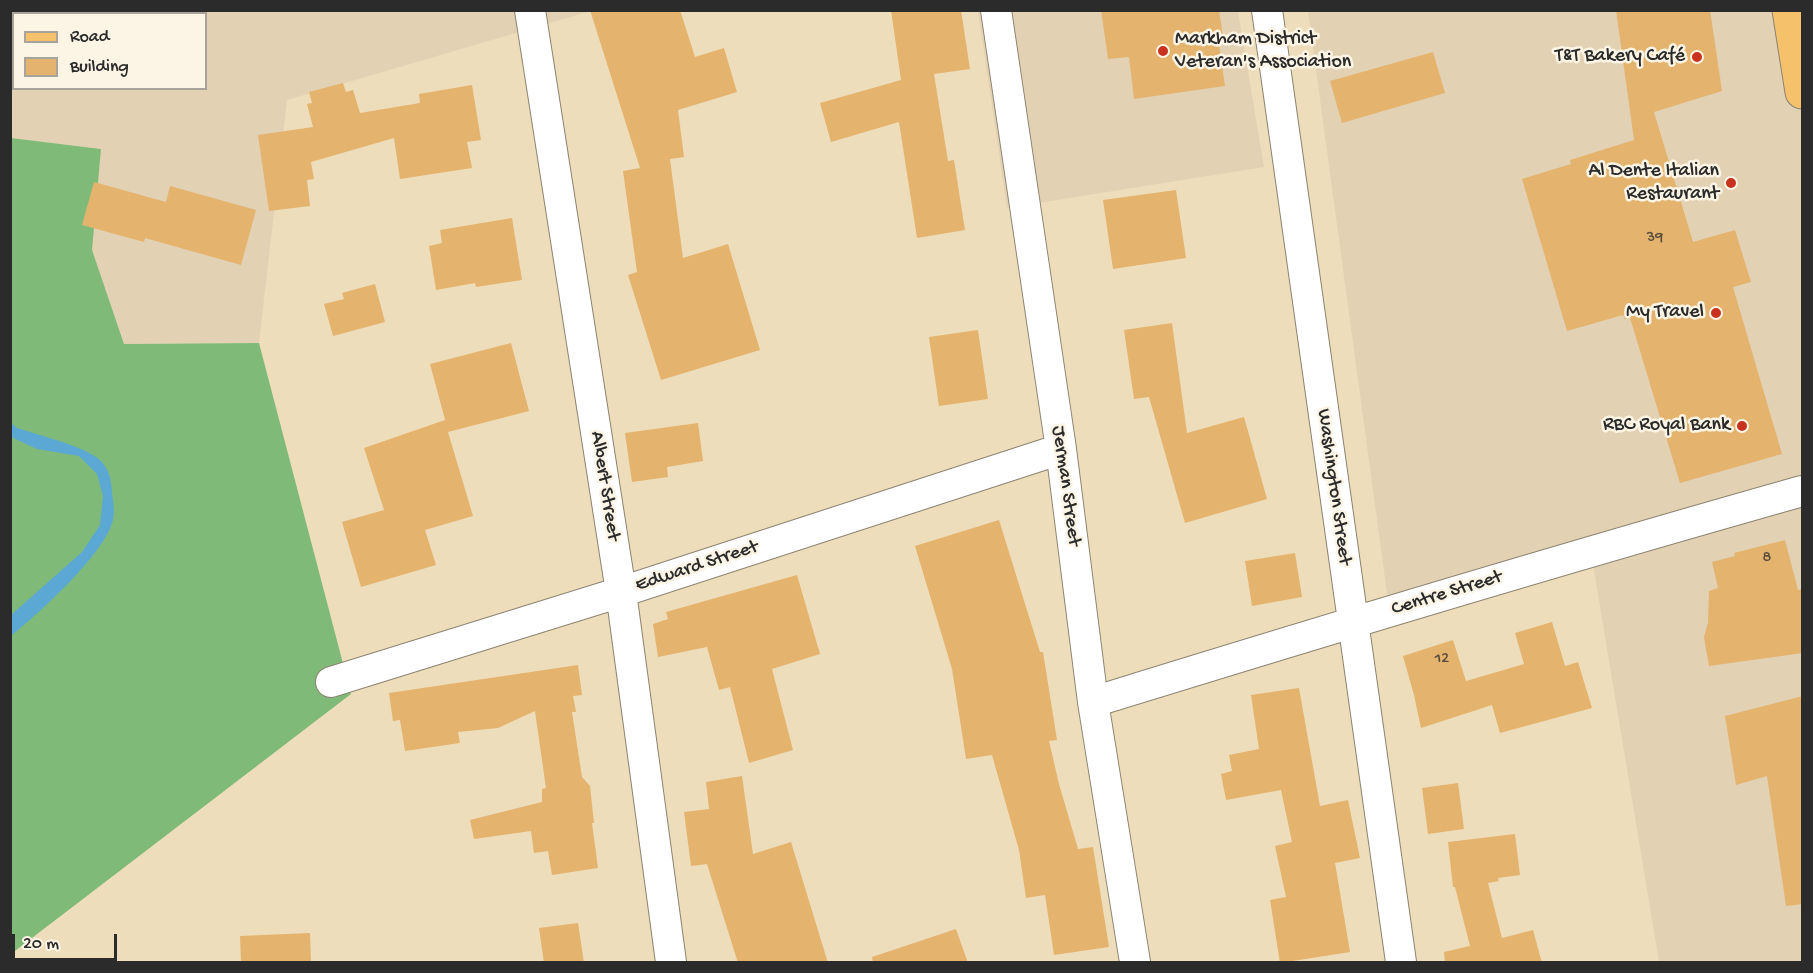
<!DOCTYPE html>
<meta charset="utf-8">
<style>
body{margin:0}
#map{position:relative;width:1813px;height:973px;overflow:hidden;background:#eeddba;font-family:"Gochi Hand",sans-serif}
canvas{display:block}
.frame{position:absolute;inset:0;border:12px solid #2b2b2b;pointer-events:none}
.legend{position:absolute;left:12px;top:12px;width:195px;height:78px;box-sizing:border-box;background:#fcf5e5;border:2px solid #a8a49b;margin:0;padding:8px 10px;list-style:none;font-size:18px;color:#2b2b2b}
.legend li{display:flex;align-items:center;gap:12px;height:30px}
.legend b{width:30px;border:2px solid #a8a49b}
.scale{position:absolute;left:12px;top:934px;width:105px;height:27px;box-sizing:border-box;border:3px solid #2b2b2b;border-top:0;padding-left:8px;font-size:18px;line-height:21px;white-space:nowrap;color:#2b2b2b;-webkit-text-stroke:4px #fcf5e5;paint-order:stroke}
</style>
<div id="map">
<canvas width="1813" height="973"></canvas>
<div class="frame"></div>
<ul class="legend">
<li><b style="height:8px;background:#f5c16b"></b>Road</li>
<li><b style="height:16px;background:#e4b36e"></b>Building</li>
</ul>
<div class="scale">20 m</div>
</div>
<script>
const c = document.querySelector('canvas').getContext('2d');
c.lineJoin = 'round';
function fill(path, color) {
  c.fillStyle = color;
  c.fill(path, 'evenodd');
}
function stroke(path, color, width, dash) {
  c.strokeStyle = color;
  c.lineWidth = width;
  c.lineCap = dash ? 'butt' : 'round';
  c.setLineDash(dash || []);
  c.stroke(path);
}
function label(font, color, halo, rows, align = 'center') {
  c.font = font + ' "Gochi Hand",sans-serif';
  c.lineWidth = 5;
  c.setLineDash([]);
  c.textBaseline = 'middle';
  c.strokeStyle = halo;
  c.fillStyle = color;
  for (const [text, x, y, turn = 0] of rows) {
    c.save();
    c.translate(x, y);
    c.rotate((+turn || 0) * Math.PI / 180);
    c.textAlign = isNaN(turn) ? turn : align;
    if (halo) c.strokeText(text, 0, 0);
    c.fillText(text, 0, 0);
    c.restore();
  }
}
fill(new Path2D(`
 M11 11H591L287 100 259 343 124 344 91 250 101 149 11 138ZM14 14H206V88H14Z
 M978 11H1238L1264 167 1007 208Z
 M1308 11H1802V962H1659L1591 552 1388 601Z`), '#e3d1b4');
fill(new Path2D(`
 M11 138 101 149 92 250 124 344 259 343 351 694 11 954Z`), '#80ba78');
fill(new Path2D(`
 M11 423 17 428C38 435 89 447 102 462 110 472 111 480 112 492 113 501 115 511 113 520 104 555 40 612 11 636V615L82 552 100 525 103 496 97 474 79 456 37 449 11 437Z`), '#5ca8d4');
fill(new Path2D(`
 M590 10H680L695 57 724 48 737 92 678 110 684 157 670 159 683 258 728 244 760 350 661 380 628 275 637 272 623 171 640 168Z
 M891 10H961L970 69 934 74 948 161 954 160 965 230 917 238 899 122 831 142 820 103 901 80Z
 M1101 10H1219L1224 43 1219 44 1225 86 1134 99 1129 57 1108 59Z
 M1616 10H1710L1722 91 1654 112 1693 242 1735 230 1751 282 1733 287 1782 454 1680 483 1630 318 1625 319 1623 315 1567 331 1522 179 1571 164 1570 160 1634 140Z
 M1433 52 1445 93 1342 123 1330 81Z
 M343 83 346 92 353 90 360 113 420 103 419 94 472 85 481 140 467 142 472 168 400 179 394 138 311 162 314 179 307 180 310 206 269 211 258 135 313 127 307 104 312 103 309 92Z
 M94 182 166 202 170 186 256 210 241 265 145 238 144 242 82 225Z
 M1176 190 1186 258 1113 269 1103 200Z
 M512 218 522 280 476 287 475 283 436 290 429 246 442 243 440 230Z
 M375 284 385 322 333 336 324 304 344 299 342 293Z
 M1172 323 1187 433 1244 417 1267 499 1185 523 1149 397 1134 399 1124 330Z
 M978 330 988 399 939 406 929 337Z
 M511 343 529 411 448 432 473 516 425 530 436 565 361 587 342 522 384 510 364 448 445 420 447 427 430 364Z
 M698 423 703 461 667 467 668 477 632 482 625 433Z
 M999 520 1040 652H1043L1057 740 1049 741 1059 784 1078 849 1093 847 1109 947 1054 955 1045 895 1026 898 1019 850 992 755 966 759 952 669 915 546Z
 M1785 540 1798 590 1803 589V653L1709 666 1704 637 1708 623 1709 591 1718 588 1712 562 1735 556 1734 553Z
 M1295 553 1302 597 1252 606 1245 561Z
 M797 575 820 654 772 669 793 750 749 763 730 687 719 690 707 647 658 657 653 624 668 619 666 612Z
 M1552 622 1565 666 1578 662 1592 708 1500 733 1492 705 1421 728 1414 695 1403 656 1453 640 1466 681 1524 664 1515 633Z
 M578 665 582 695 573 696 576 712H572L582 777 590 786 594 823H592L598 868 552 875 548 851 534 853 531 831 474 839 470 820 542 802V789L546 788 535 711 498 728 458 732 460 743 405 751 400 720 393 721 389 693Z
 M1299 688 1320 806 1348 800 1360 858 1335 863 1350 952 1280 963 1270 900 1286 897 1275 846 1292 842 1281 790 1226 800 1221 774 1232 771 1229 755 1259 749 1251 695Z
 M1803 696V904L1786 906 1767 776 1736 785 1725 716Z
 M742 776 753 854 791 842 828 963H738L707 864 691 866 684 812 709 809 706 782Z
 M1458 783 1464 829 1428 834 1422 788Z
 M1515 834 1520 875 1498 878 1499 881 1488 883 1502 938 1533 930 1542 963H1445L1444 952 1470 946 1455 887H1453L1448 842Z
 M578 923 584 963H544L539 928Z
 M956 929 968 963H873L872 957Z
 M310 933 311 963H241L240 936Z`), '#e4b36e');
const street = new Path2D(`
 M530 10 621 592 671 962
 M996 10 1061 449 1093 702 1135 962
 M1267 10 1401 962
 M331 682 621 592 1061 449
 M1093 702C1329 629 1565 558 1802 491`);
const primary = new Path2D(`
 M1789 10 1802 92`);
stroke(street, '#8c8472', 32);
stroke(primary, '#8c8472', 35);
stroke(street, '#fff', 30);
stroke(primary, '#f5c16b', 33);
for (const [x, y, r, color] of [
 [1163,51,6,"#c8321e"],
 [1697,57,6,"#c8321e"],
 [1731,183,6,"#c8321e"],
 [1716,313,6,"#c8321e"],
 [1742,426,6,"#c8321e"]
]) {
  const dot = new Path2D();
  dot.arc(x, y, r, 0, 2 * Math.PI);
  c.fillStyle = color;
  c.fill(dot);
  stroke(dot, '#fcf5e5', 2);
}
label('16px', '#594d3c', null, [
 ["39",1655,239],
 ["8",1767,559],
 ["12",1442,660]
]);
label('20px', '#2b2b2b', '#fcf5e5', [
 ["Markham District",1175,40,"left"],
 ["Veteran's Association",1175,63,"left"],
 ["T&T Bakery Café",1685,57],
 ["Al Dente Italian",1719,172],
 ["Restaurant",1719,195],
 ["My Travel",1704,313],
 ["RBC Royal Bank",1730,426]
], 'right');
label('20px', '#2b2b2b', '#fcf5e5', [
 ["Albert Street",604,486,81],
 ["Jerman Street",1065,486,82],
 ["Washington Street",1333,487,82],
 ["Edward Street",697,567,-18],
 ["Centre Street",1447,594,-17]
]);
</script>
